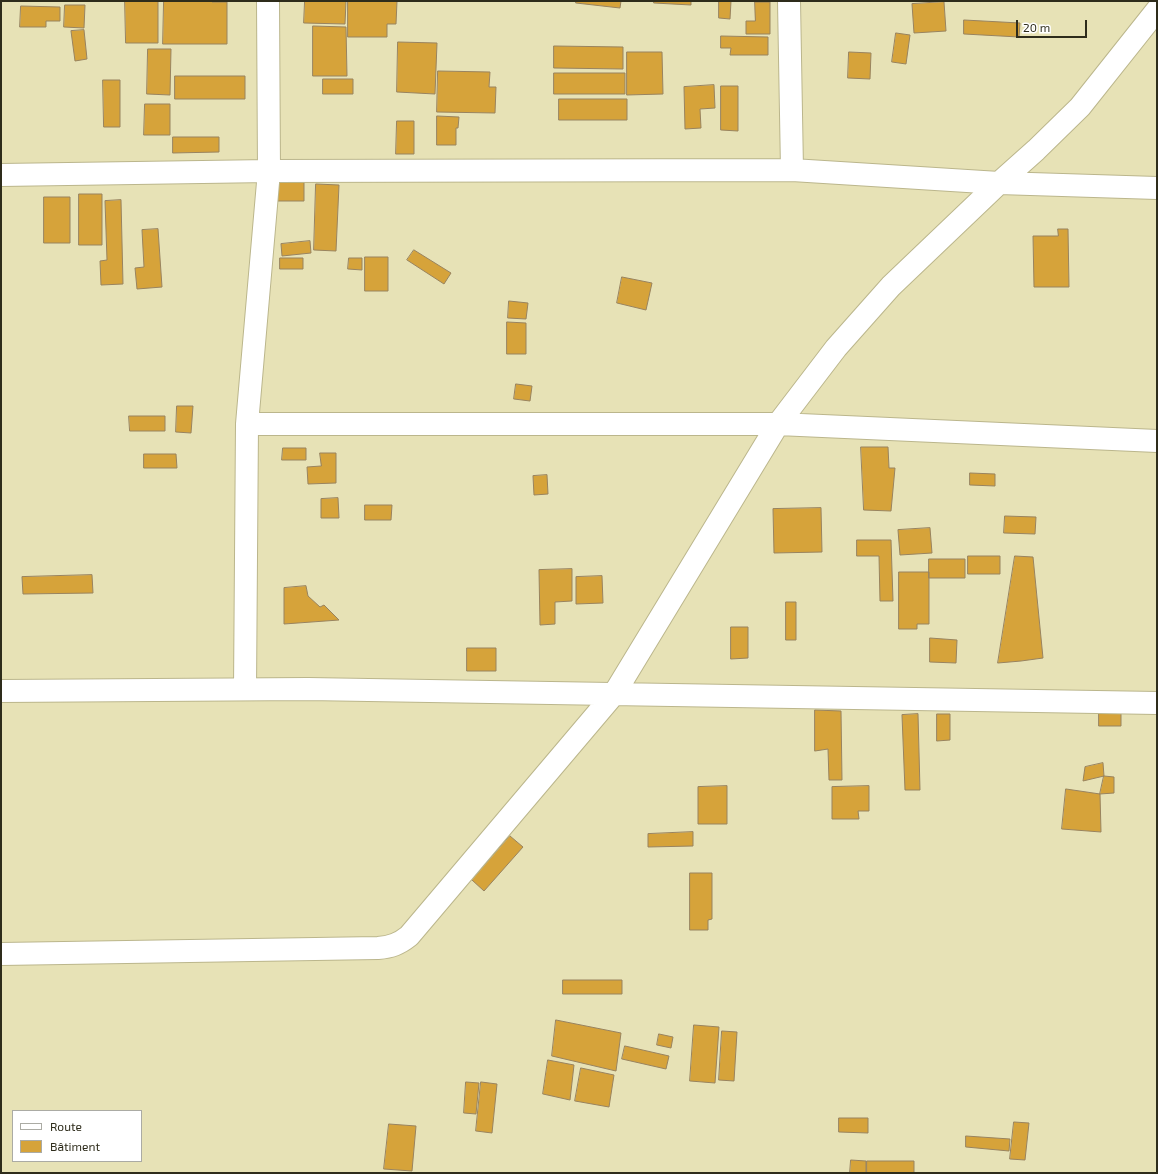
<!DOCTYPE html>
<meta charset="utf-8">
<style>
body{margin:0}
#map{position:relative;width:1158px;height:1174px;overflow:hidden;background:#e7e2b6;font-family:"Exo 2",sans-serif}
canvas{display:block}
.frame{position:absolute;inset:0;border:2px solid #2e2c1b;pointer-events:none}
.legend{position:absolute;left:12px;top:1110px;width:130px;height:52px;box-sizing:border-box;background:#fff;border:1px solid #ababa4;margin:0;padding:5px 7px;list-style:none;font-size:12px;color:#2e2c1b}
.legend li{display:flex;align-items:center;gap:8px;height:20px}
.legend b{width:20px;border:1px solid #ababa4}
.scale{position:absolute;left:1016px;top:20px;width:71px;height:18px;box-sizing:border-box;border:2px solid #2e2c1b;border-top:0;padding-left:5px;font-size:12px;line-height:14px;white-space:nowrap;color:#2e2c1b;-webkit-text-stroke:3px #fff;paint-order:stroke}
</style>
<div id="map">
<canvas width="1158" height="1174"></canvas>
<div class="frame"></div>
<ul class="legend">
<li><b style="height:5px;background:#fff"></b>Route</li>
<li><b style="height:11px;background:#d6a33a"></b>Bâtiment</li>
</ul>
<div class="scale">20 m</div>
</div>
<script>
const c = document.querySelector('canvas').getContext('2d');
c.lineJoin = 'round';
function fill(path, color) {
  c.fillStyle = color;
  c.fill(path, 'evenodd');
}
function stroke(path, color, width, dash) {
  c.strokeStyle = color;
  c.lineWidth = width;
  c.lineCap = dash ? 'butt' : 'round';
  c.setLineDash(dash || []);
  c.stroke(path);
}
const building = new Path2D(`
 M125 1H158V43H126Z
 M164 1H212V2H227V44H163Z
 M305 1H346L345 24 304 23Z
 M348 1H397L396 24H387V37H348Z
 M576 1H621L620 8 576 3Z
 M654 1H691V5L654 3Z
 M719 1H731L730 19 719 18Z
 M755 2H770V34H746V21H755Z
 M944 2 946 31 914 33 912 4Z
 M65 5H85L84 28 64 27Z
 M21 6 60 7V21H46V27H20Z
 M964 20 1020 23 1019 37 964 34Z
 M313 26 346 27 347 76H313Z
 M84 30 87 59 75 61 71 31Z
 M896 33 910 35 906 64 892 62Z
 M721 36 768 37V55H730L731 48H721Z
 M398 42 437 43 435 94 397 92Z
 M554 46 623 47V69L554 68Z
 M148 49H171L170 95 147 94Z
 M627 52H662L663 94 627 95Z
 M849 52 871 53 870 79 848 78Z
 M438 71 490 72 489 87H496L495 113 437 112Z
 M554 73H625V94H554Z
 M175 76H245V99H175Z
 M323 79H353V94H323Z
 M103 80H120V127H104Z
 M714 85 715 108 700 109 701 128 685 129 684 87Z
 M721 86H738V131L721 130Z
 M559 99H627V120H559Z
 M145 104H170V135H144Z
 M437 116 459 117 458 128H456V145H437Z
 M397 121H414V154H396Z
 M173 137H219V152L173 153Z
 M269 178H304V201H270Z
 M316 184 339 185 336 251 314 250Z
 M79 194H102V245H79Z
 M44 197H70V243H44Z
 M121 200 123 284 101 285 100 261 107 260 105 201Z
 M158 229 162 287 137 289 135 268 144 267 142 230Z
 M1058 229H1068L1069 287H1034L1033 236H1058Z
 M310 241 311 253 282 256 281 244Z
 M414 250 451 273 444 284 407 260Z
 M365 257H388V291H365Z
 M280 258H303V269H280Z
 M349 258H362V270L348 269Z
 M622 277 652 283 646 310 617 303Z
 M509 301 528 303 526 319 508 318Z
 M507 322 526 323V354H507Z
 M516 384 532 386 530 401 514 399Z
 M177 406H193L191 433 176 432Z
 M129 416H165V431H130Z
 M861 447H888L889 468H895L891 511 864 510Z
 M283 448H306V460H282Z
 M320 453H336V483L308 484 307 467 321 466Z
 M144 454H176L177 468H144Z
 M970 473 995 474V486L970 485Z
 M547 475 548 494 534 495 533 476Z
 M338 498 339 518H321V499Z
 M365 505H392L391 520H365Z
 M821 508 822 552 774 553 773 509Z
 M1005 516 1036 517 1035 534 1004 533Z
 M930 528 932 553 900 555 898 530Z
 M857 540H891L893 601H880L879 556H857Z
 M968 556H1000V574H968Z
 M1015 556 1033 557 1043 658 1021 661 998 663Z
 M929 559H965V578H929Z
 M572 569V601L555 602V624L540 625 539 570Z
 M899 572H929V624H917V629H899Z
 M92 575 93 593 23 594 22 577Z
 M602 576 603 603 576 604V577Z
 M306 586 308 596 320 607 324 605 339 620 284 624V588Z
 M786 602H796V640H786Z
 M731 627H748V658L731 659Z
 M930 638 957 640 956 663 930 662Z
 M467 648H496V671H467Z
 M815 710 841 711 842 780H829L828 749 815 751Z
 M1099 713H1121V726H1099Z
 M918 714 920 790H905L902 715Z
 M937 714H950V740L937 741Z
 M1103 763 1104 776 1083 781 1085 767Z
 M1104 776 1114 777V793L1100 794Z
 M727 786V824H698V787Z
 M869 786V811H858L859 819H832V787Z
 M1066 789 1100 794 1101 832 1062 829Z
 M693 832V846L648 847V834Z
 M510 836 523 847 484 891 472 880Z
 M690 873H712V919L708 920V930H690Z
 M563 980H622V994H563Z
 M556 1020 621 1033 616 1071 552 1056Z
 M694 1025 719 1027 715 1083 690 1081Z
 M722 1031 737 1032 734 1081 719 1080Z
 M659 1034 673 1037 671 1048 657 1045Z
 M625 1046 669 1056 666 1069 622 1059Z
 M548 1060 574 1065 570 1100 543 1094Z
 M581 1068 614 1075 609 1107 575 1101Z
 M466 1082 479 1083 476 1114 464 1113Z
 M481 1082 497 1084 492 1133 476 1131Z
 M839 1118H868V1133L839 1132Z
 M1014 1122 1029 1123 1025 1160 1010 1159Z
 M389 1124 416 1126 412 1171 384 1169Z
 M966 1136 1010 1139 1009 1151 966 1147Z
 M851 1160 866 1161V1173H850Z
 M867 1161H914V1173H867Z`);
fill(building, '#d6a33a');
stroke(building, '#98835f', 1);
const street = new Path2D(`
 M789 1 792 170
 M1 175 269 171 792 170 999 183 1157 188
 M247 424H778L1157 441
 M245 689 247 424 269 171 268 1
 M1 691 308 689 1157 703
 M1 954 378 948C391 947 399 944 409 936L614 694 778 424 836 348 891 286 999 183 1036 150 1080 107 1157 10`);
stroke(street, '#bbb68c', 24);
stroke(street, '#fff', 22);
</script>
